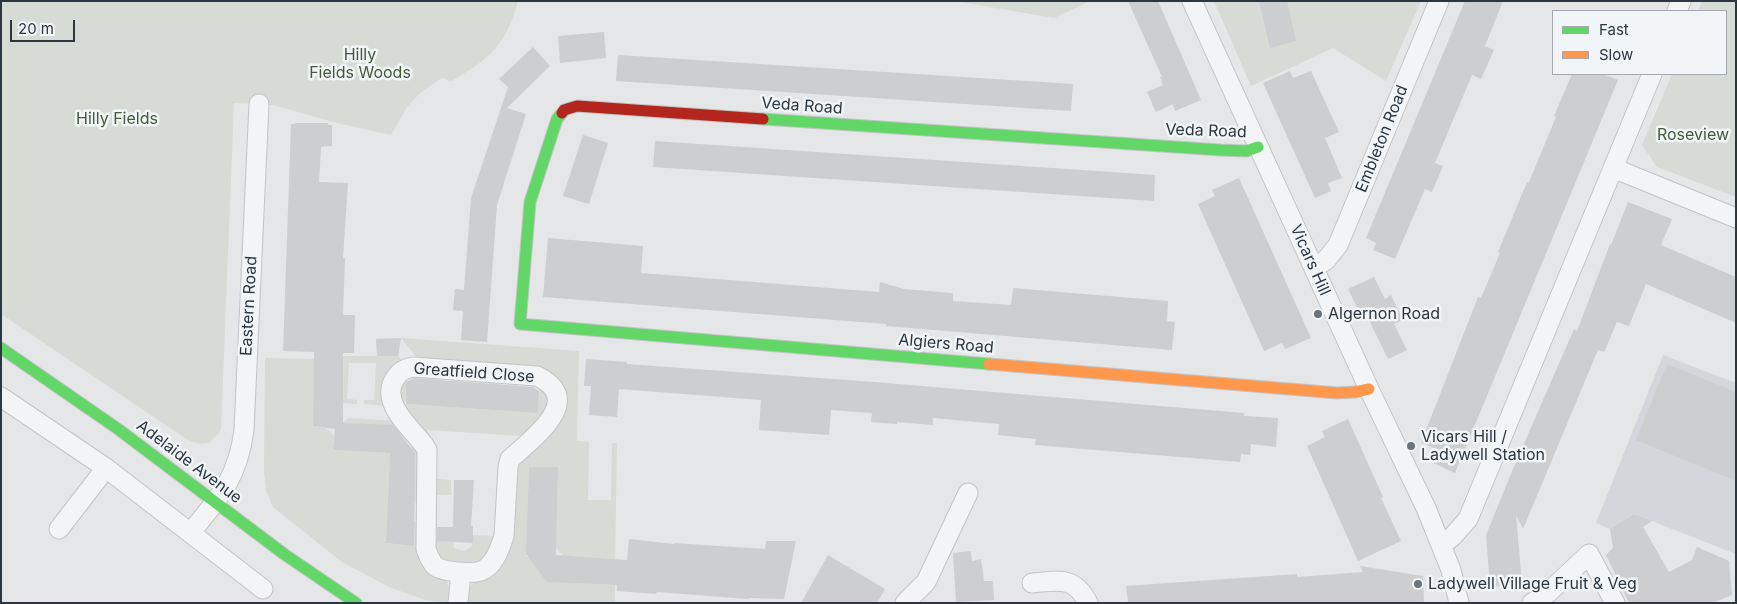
<!DOCTYPE html>
<style>
body{margin:0}
#map{position:relative;width:1737px;height:604px;overflow:hidden;background:#e4e6e8;font-family:Inter,sans-serif}
canvas{display:block}
.frame{position:absolute;inset:0;border:2px solid #2c3640;pointer-events:none}
.legend{position:absolute;left:1552px;top:10px;width:175px;height:65px;box-sizing:border-box;background:#f2f5f7;border:1px solid #a3a9ae;margin:0;padding:6px 9px;list-style:none;font-size:15px;color:#2c3640}
.legend li{display:flex;align-items:center;gap:10px;height:25px}
.legend b{width:25px;border:1px solid #a3a9ae}
.scale{position:absolute;left:10px;top:20px;width:65px;height:22px;box-sizing:border-box;border:2px solid #2c3640;border-top:0;padding-left:6px;font-size:15px;line-height:18px;white-space:nowrap;color:#2c3640;-webkit-text-stroke:4px #f2f5f7;paint-order:stroke}
</style>
<div id="map">
<canvas width="1737" height="604"></canvas>
<div class="frame"></div>
<ul class="legend">
<li><b style="height:6px;background:#63d668"></b>Fast</li>
<li><b style="height:6px;background:#ff974d"></b>Slow</li>
</ul>
<div class="scale">20 m</div>
</div>
<script>
const c = document.querySelector('canvas').getContext('2d');
c.lineJoin = 'round';
function fill(path, color) {
  c.fillStyle = color;
  c.fill(path, 'evenodd');
}
function stroke(path, color, width, dash) {
  c.strokeStyle = color;
  c.lineWidth = width;
  c.lineCap = dash ? 'butt' : 'round';
  c.setLineDash(dash || []);
  c.stroke(path);
}
function label(font, color, halo, rows, align = 'center') {
  c.font = font + ' Inter,sans-serif';
  c.lineWidth = 5;
  c.setLineDash([]);
  c.textBaseline = 'middle';
  c.strokeStyle = halo;
  c.fillStyle = color;
  for (const [text, x, y, turn = 0] of rows) {
    c.save();
    c.translate(x, y);
    c.rotate((+turn || 0) * Math.PI / 180);
    c.textAlign = isNaN(turn) ? turn : align;
    if (halo) c.strokeText(text, 0, 0);
    c.fillText(text, 0, 0);
    c.restore();
  }
}
fill(new Path2D(`
 M1663 355 1736 383V554L1634 514 1610 529 1596 523Z`), '#d3d6db');
fill(new Path2D(`
 M1 1H518C506 45 490 59 451 81L442 78 420 93 407 107 391 135 337 123 273 105 234 103 221 429 219 433 209 443 200 444 188 440 1 314Z
 M955 1H1090L1054 18Z
 M1214 1H1421L1386 81 1333 48 1251 86Z
 M1702 1H1736V197L1657 167 1642 145 1672 74H1726V11H1698Z
 M401 338 579 351 577 441 589 442 588 500H611L612 443H617L615 559 563 556 556 548 558 467H529L526 557 533 558 546 572 547 582 615 585V603H467C468 582 472 584 489 576L514 467 556 424 555 379 547 372 538 368 417 358Z
 M343 356H398L402 361 386 406 364 404V400H374L376 363H349L347 399 357 400V404L343 403Z
 M265 358 314 359 313 426 326 428 334 436 333 450 390 453 386 543 414 546V521H419L435 576 447 581 449 588 448 603 425 600 389 587 342 562 273 507 266 491 264 472Z
 M411 372 422 373V378L407 377 405 404 538 413 540 385H527V380C531 380 536 380 539 381 549 384 551 401 546 409 541 419 529 428 522 436L427 430C438 449 436 458 436 479L451 480V495H432C431 479 434 460 430 445 423 423 387 407 399 382 402 376 405 374 411 372Z
 M348 418 397 421 404 430 400 433H395V426L343 423Z
 M411 447 419 448V504L414 503 415 454 411 453Z
 M473 535 497 536 492 551 477 566 445 564 435 556 434 540H453L454 548 464 551 472 546Z`), '#d6dbd5');
fill(new Path2D(`
 M1128 1H1158L1201 100 1175 111 1173 104 1156 112 1147 92 1163 85 1160 77H1162Z
 M1259 1H1287L1296 41 1270 48Z
 M1465 1H1503L1485 46 1494 50 1481 79 1472 75 1435 163 1443 166 1432 192 1425 189 1395 259 1373 250 1376 243 1366 238Z
 M604 32 606 58 560 63 558 36Z
 M533 47 550 66 507 108 526 114 497 205 487 342 461 340 463 311 453 310 455 289 464 290 471 198 508 87 499 79Z
 M618 55 1073 84 1071 111 616 81Z
 M1290 71 1293 78 1311 71 1339 132 1325 138 1342 178 1328 183 1331 191 1315 198 1263 83Z
 M1572 74H1603L1618 80 1455 473 1431 462 1437 449 1421 443 1478 297 1481 298 1500 253 1498 252 1527 182H1529L1546 141 1556 117 1554 116Z
 M295 123H328V125H332V146L321 147 319 182 348 183 343 258H345L343 315H355L354 353H343V423L393 425 415 453 414 546 386 543 390 453 333 450 335 429 313 426 314 352 283 351 291 124H295Z
 M583 135 608 143 589 204 563 196Z
 M655 141 1155 175 1154 201 653 167Z
 M1239 178 1311 338 1285 349 1282 343 1264 351 1198 204 1215 196 1212 190Z
 M1628 202 1672 219 1661 245 1736 277V323L1646 284 1629 326 1617 322 1604 352 1598 350 1523 529 1516 515 1522 584 1490 587 1486 535 1513 469 1574 329 1577 331 1610 244 1611 245Z
 M548 238 643 246 641 273 879 292 880 282 904 289 953 293V301L1011 305 1013 288 1168 301 1167 321 1175 322 1172 350 886 326V324L543 297Z
 M1374 277 1385 299 1391 295 1403 320 1394 324 1407 350 1388 359 1368 318 1363 320 1348 289Z
 M401 338 398 356H377L376 339Z
 M586 359 627 362V364L874 382 1244 413V416L1278 418 1276 447 1251 444 1250 455 1241 454 1240 462 1035 445 1036 439 998 435 999 424 933 418V425L897 422V424L871 422 872 413 831 410 829 435 759 430 761 400 619 389 617 417 589 415 591 386H584Z
 M1667 364 1736 392V481L1636 440Z
 M414 378 533 387 539 391 538 413 406 404V382Z
 M1348 419 1383 497 1381 498 1401 541 1358 561 1307 446 1325 437 1322 431Z
 M529 467H558L556 555 627 560 629 539 674 544V543L765 549 766 541H796L784 599 749 598 748 599 657 592 656 594 617 591V585L547 582 526 554Z
 M454 480H474L471 526H473V543L437 541V527H453Z
 M1634 514 1652 521 1643 527 1669 572 1692 560 1697 547 1729 561 1732 595 1712 603H1629L1606 555 1613 548 1610 529Z
 M971 551 972 561 981 559 984 581H993L994 600 956 602 953 553Z
 M828 555 885 589 877 603H801Z
 M1360 566 1423 576 1424 603H1128L1126 586 1297 574V577L1363 572Z`), '#ccced0');
const street = new Path2D(`
 M1192 1 1369 389 1426 508 1451 570 1459 603
 M1677 11 1681 1
 M1613 168 1736 218
 M1314 268 1326 260 1338 245 1439 1
 M413 367 537 376C587 400 532 439 510 459L508 467 504 536C500 549 494 566 481 571 472 574 442 572 435 566 430 561 428 554 426 549L427 450 424 445C411 428 381 404 394 380 399 372 403 369 413 367Z
 M1 397 106 468 263 589
 M59 529 106 468
 M191 532C220 497 238 477 244 430L259 104
 M1442 545 1453 536 1468 519 1652 74
 M1032 583C1058 581 1074 575 1088 603
 M458 603 461 572
 M905 603 926 582 968 493
 M1532 603 1548 593 1589 554 1615 603`);
const fast = new Path2D(`
 M562 113 557 119 530 202 520 324 989 364
 M763 119 1220 150 1246 151 1258 147
 M1 348 118 429 284 554 356 603`);
const slow = new Path2D(`
 M989 364 1337 393 1355 392 1369 389`);
const jam = new Path2D(`
 M562 113 564 110 577 106 763 119`);
stroke(street, '#c2c4c6', 21);
stroke(fast, '#c2c4c6', 13);
stroke(slow, '#c2c4c6', 13);
stroke(jam, '#c2c4c6', 13);
stroke(street, '#f3f4f5', 19);
stroke(fast, '#63d668', 11);
stroke(slow, '#ff974d', 11);
stroke(jam, '#b3261e', 11);
for (const [x, y, r, color] of [
 [1318,314,5,"#6c747b"],
 [1411,446,5,"#6c747b"],
 [1418,584,5,"#6c747b"]
]) {
  const dot = new Path2D();
  dot.arc(x, y, r, 0, 2 * Math.PI);
  c.fillStyle = color;
  c.fill(dot);
  stroke(dot, '#f2f5f7', 2);
}
label('16px', '#455a3b', '#f2f5f7', [
 ["Hilly",360,55],
 ["Fields Woods",360,73],
 ["Hilly Fields",117,119],
 ["Roseview",1693,135]
]);
label('16px', '#2c3640', '#f2f5f7', [
 ["Veda Road",802,106,4],
 ["Veda Road",1206,131,2],
 ["Embleton Road",1382,139,-68],
 ["Vicars Hill",1310,260,66],
 ["Eastern Road",249,306,-87],
 ["Algiers Road",946,344,5],
 ["Greatfield Close",474,373,4],
 ["Adelaide Avenue",189,462,37]
]);
label('16px', '#2c3640', '#f2f5f7', [
 ["Algernon Road",1328,314],
 ["Vicars Hill /",1421,437],
 ["Ladywell Station",1421,455],
 ["Ladywell Village Fruit & Veg",1428,584]
], 'left');
</script>
